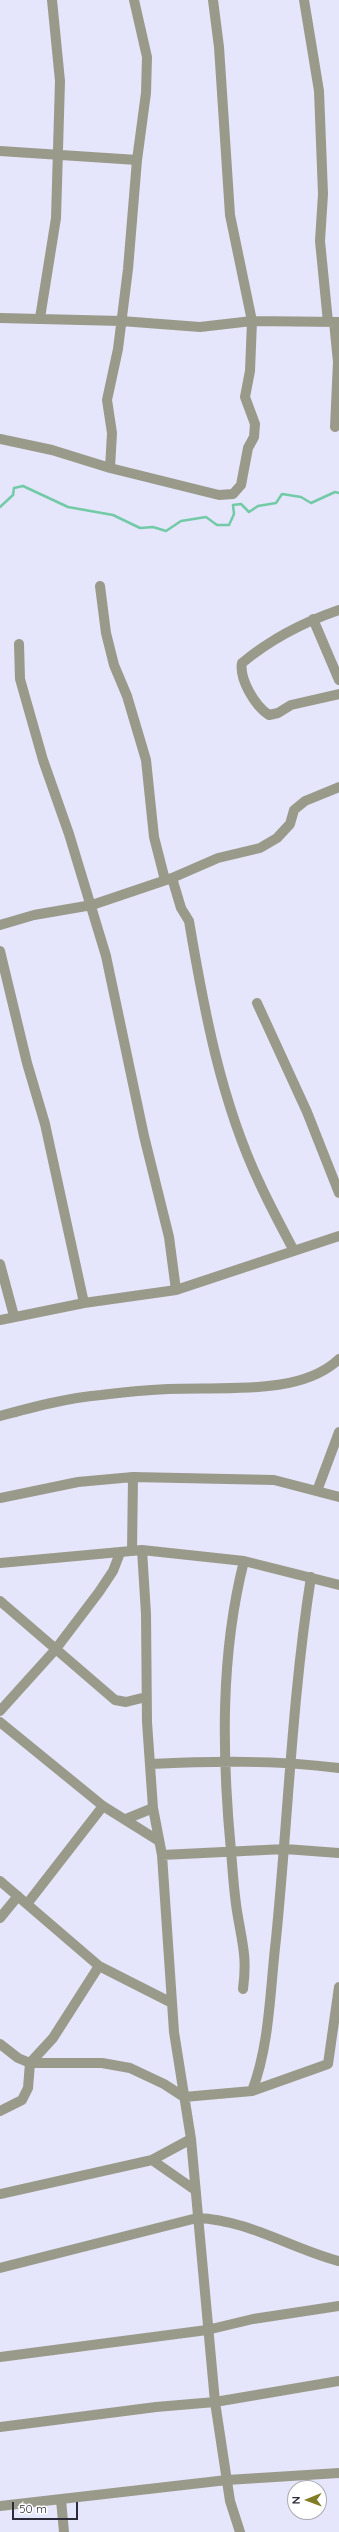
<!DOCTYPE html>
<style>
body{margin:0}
#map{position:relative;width:339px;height:2532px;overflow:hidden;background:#e5e5fb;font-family:Quicksand,sans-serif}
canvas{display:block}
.north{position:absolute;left:287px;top:2480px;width:40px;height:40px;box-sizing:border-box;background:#fff;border:1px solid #abaab0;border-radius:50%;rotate:269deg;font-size:11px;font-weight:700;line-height:16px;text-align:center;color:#2c2b39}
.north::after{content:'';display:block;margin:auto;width:14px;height:18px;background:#817d24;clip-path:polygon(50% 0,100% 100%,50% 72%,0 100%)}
.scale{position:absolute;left:12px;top:2502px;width:66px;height:18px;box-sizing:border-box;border:2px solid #2c2b39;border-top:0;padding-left:5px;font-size:12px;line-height:14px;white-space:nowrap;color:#2c2b39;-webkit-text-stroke:3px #fff;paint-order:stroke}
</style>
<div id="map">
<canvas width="339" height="2532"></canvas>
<div class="north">N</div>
<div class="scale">50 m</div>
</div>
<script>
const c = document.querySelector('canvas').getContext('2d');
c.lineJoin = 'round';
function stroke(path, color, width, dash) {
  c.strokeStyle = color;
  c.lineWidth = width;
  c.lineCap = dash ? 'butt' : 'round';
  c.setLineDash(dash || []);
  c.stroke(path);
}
stroke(new Path2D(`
 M0 507 13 495 14 488 23 486 68 507 113 515 140 528 153 527 166 531 181 521 206 517 217 525H229L234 514 233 505 241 504 249 512 258 506 276 503 282 494 301 497 311 503 335 492 339 493`), '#72caa7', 2.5);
stroke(new Path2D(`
 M304 0 319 91 323 194 320 241 328 322
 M0 151 137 160
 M0 318 121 321 200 327 252 321 339 322
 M40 318 56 218 60 81 52 0
 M334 322 338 362 335 427
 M0 439 52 450 110 468 219 495 233 494 241 485 248 448 254 437 255 424 245 397 250 371 252 321 230 215 219 47 213 0
 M110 468 112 433 107 400 118 349 128 269 137 160 146 93 147 57 134 0
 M100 586 106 633 114 665 127 696 146 760 154 837 165 880
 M339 610C304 622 271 639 242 663 239 679 255 706 269 715L278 713 291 705 339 694
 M313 619 339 680
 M19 644 20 679 43 760 69 834 106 956 144 1136 169 1237 176 1290
 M172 878 181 908 189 921C204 1010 221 1102 260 1184 270 1206 282 1228 293 1249
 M0 925 34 915 92 905 172 878 218 858 260 848 277 838 290 824 294 810 305 801 339 787
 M0 951 27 1063 45 1124 84 1303
 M257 1003 307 1112 339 1193
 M0 1264 14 1316
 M0 1320 84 1303 176 1290 339 1236
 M0 1416C33 1407 67 1398 101 1395 124 1392 146 1390 168 1389 220 1386 299 1397 339 1359
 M317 1491 339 1432
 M0 1498 78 1482 133 1477 274 1480 339 1497
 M142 1550 146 1614 147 1722 153 1808 162 1855 174 2032 191 2139 215 2402 230 2501 240 2532
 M132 1551 133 1477
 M0 1563 142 1550 244 1561 339 1585
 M0 1601 115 1700 126 1702 146 1697
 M0 1711 55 1650 99 1592 113 1571 120 1553
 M0 1722 103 1806 159 1841
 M151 1764C214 1761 276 1760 339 1768
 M126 1819 153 1808
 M162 1855 285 1849 339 1853
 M0 1881 99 1966 172 2003
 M27 1904 103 1806
 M0 1918 18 1896
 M243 1989C247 1959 243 1946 238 1917 234 1896 233 1873 231 1851 222 1755 220 1655 244 1561
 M0 2044 18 2058 30 2063H102L130 2068 164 2084 184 2097 252 2091 328 2064 339 1987
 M252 2091C270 2044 270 1989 276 1939 288 1819 292 1697 311 1577
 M0 2111 22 2100 28 2088 30 2063 53 2038 99 1966
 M152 2160 195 2190
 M0 2194 152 2160 191 2139
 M0 2268 197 2218C248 2220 290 2248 338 2261
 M0 2357 207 2330 253 2319 339 2306
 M0 2427 156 2407 215 2402 339 2381
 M61 2500 64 2532
 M0 2506 227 2480 339 2473`), '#9a9a8a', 10);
</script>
